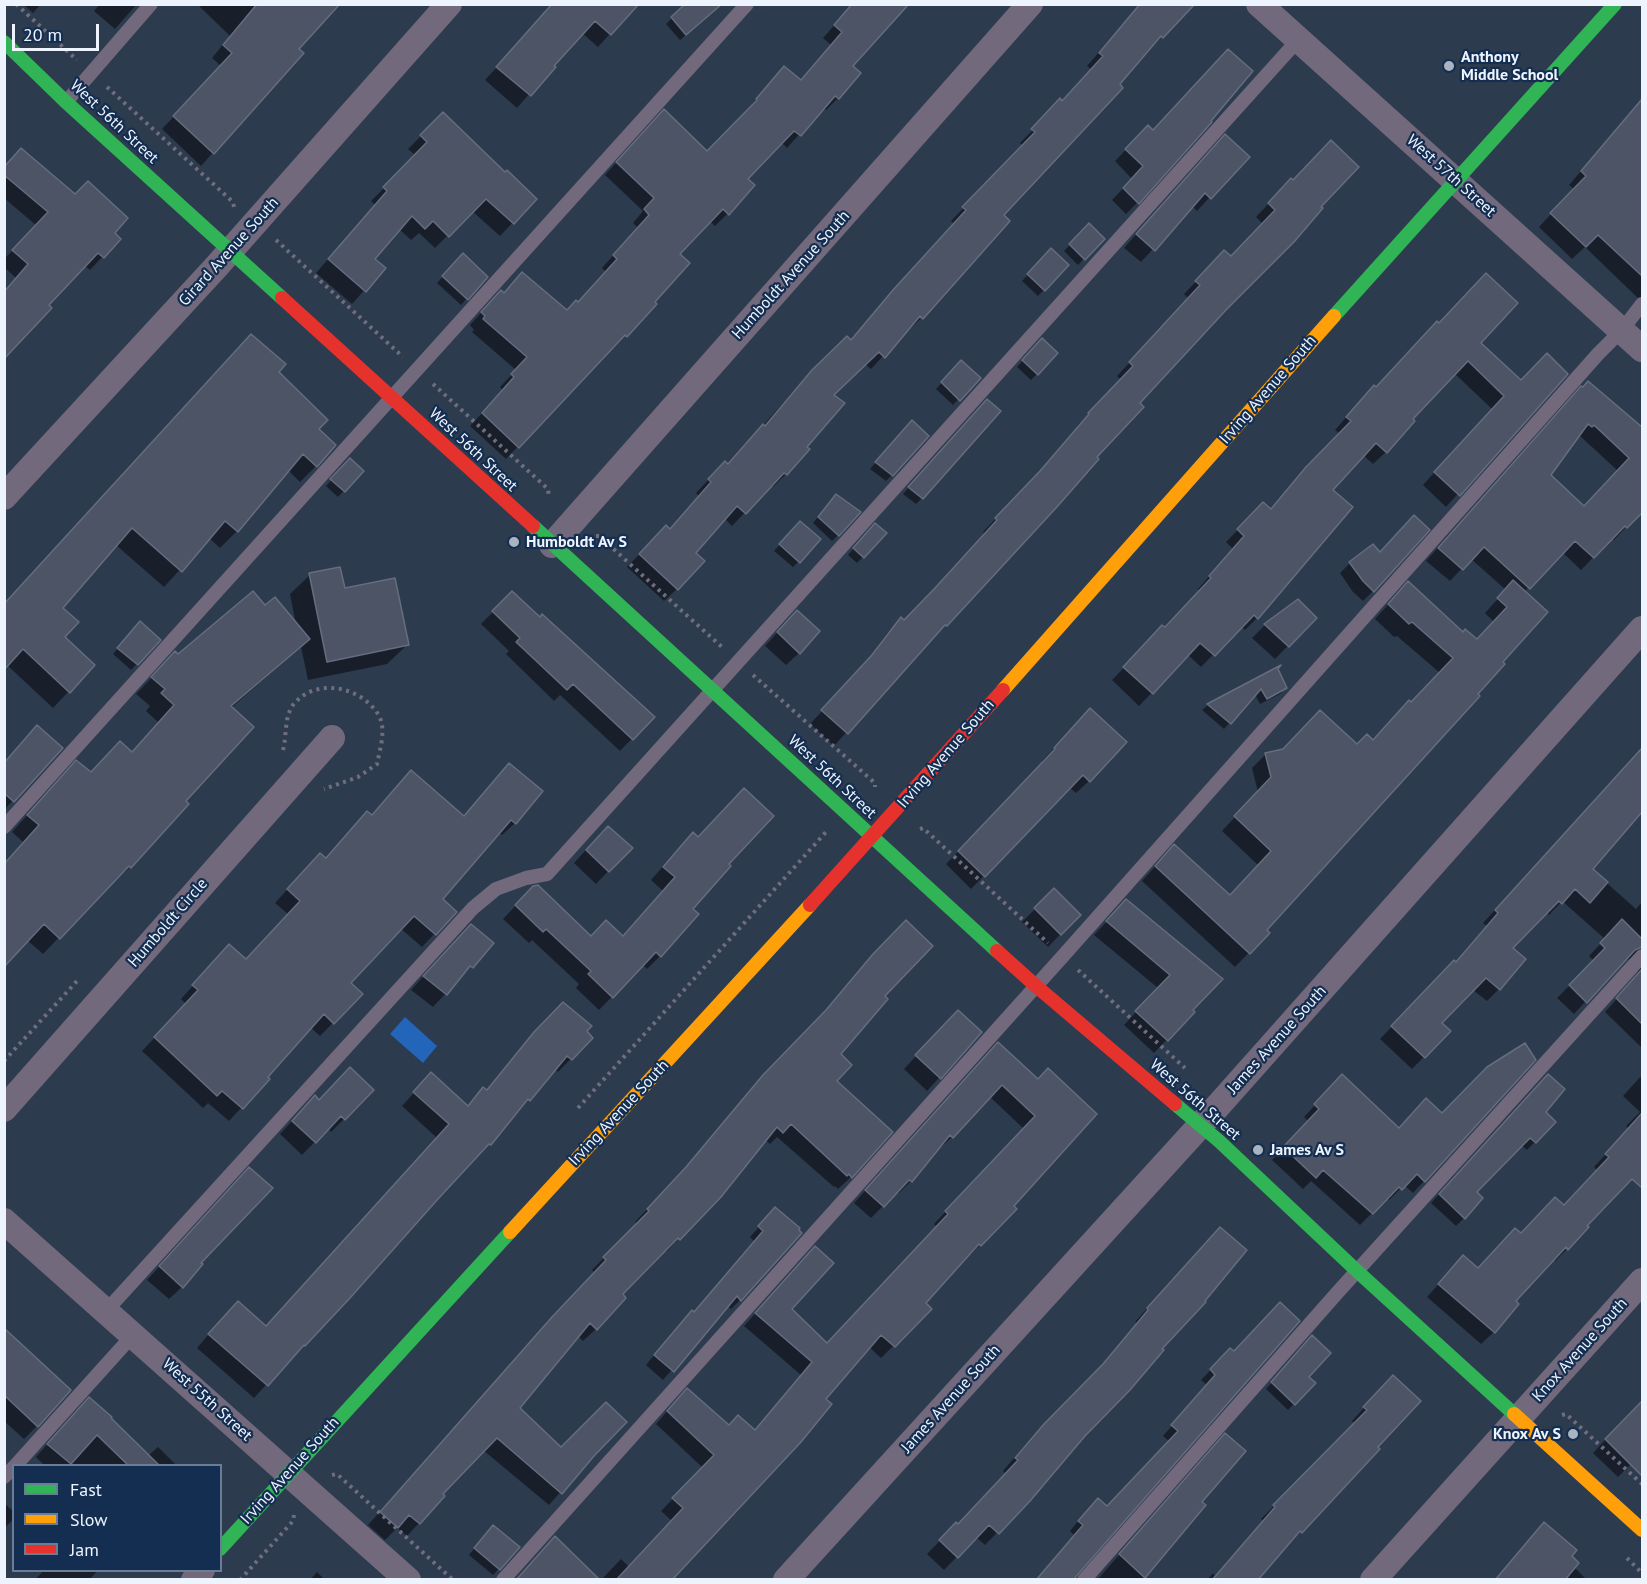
<!DOCTYPE html>
<style>
body{margin:0}
#map{position:relative;width:1647px;height:1584px;overflow:hidden;background:#2d3b4f;font-family:"PT Sans",sans-serif}
canvas{display:block}
.frame{position:absolute;inset:0;border:6px solid #edf4fd;pointer-events:none}
.legend{position:absolute;left:12px;top:1464px;width:210px;height:108px;box-sizing:border-box;background:#142e51;border:2px solid #6b7d96;margin:0;padding:8px 10px;list-style:none;font-size:18px;color:#edf4fd}
.legend li{display:flex;align-items:center;gap:12px;height:30px}
.legend b{width:30px;border:2px solid #6b7d96}
.scale{position:absolute;left:12px;top:24px;width:87px;height:27px;box-sizing:border-box;border:3px solid #edf4fd;border-top:0;padding-left:8px;font-size:18px;line-height:21px;white-space:nowrap;color:#edf4fd;-webkit-text-stroke:4px #142e51;paint-order:stroke}
</style>
<div id="map">
<canvas width="1647" height="1584"></canvas>
<div class="frame"></div>
<ul class="legend">
<li><b style="height:8px;background:#30b455"></b>Fast</li>
<li><b style="height:8px;background:#ff9f0a"></b>Slow</li>
<li><b style="height:8px;background:#e5322d"></b>Jam</li>
</ul>
<div class="scale">20 m</div>
</div>
<script>
const c = document.querySelector('canvas').getContext('2d');
c.lineJoin = 'round';
function fill(path, color) {
  c.fillStyle = color;
  c.fill(path, 'evenodd');
}
function stroke(path, color, width, dash) {
  c.strokeStyle = color;
  c.lineWidth = width;
  c.lineCap = dash ? 'butt' : 'round';
  c.setLineDash(dash || []);
  c.stroke(path);
}
function label(font, color, halo, rows, align = 'center') {
  c.font = font + ' "PT Sans",sans-serif';
  c.lineWidth = 4.5;
  c.setLineDash([]);
  c.textBaseline = 'middle';
  c.strokeStyle = halo;
  c.fillStyle = color;
  for (const [text, x, y, turn = 0] of rows) {
    c.save();
    c.translate(x, y);
    c.rotate((+turn || 0) * Math.PI / 180);
    c.textAlign = isNaN(turn) ? turn : align;
    if (halo) c.strokeText(text, 0, 0);
    c.fillText(text, 0, 0);
    c.restore();
  }
}
fill(new Path2D(`
 M405 1017 437 1046 423 1063 390 1034Z`), '#2365b9');
fill(new Path2D(`
 M23 4H41L33 13Z
 M100 4H137L115 29 94 11Z
 M197 4H338L296 49 302 53 201 166 162 129 221 66 212 58 230 36Z
 M555 4 635 6 598 47 582 33 517 108 485 80Z
 M853 4 851 66 838 98 826 110 823 108 787 148 781 142 746 179 728 213 715 226 710 221 677 254 653 302 655 304 613 348 612 347 506 459 470 426 503 390 500 387 516 370 472 332 474 330 470 325 489 304 503 294 522 274 567 311 577 303 606 272 602 268 638 228 633 223 643 211 605 175 652 123 707 153 746 113 745 112 784 68 800 81 831 45 823 38Z
 M1141 4 1187 11 1149 50 1148 49 1002 216 922 317 909 330 908 329 871 369 865 364 832 395 805 447 786 474 773 487 771 485 732 526 724 518 694 553 677 589 664 601 627 567 653 540 670 530 699 496 696 493 712 476 727 466 799 385 850 341 954 224 951 221 1023 146 1020 143 1092 70 1087 66Z
 M672 18 701 22 680 40 666 24Z
 M1641 101 1642 102V302L1585 247 1572 259 1539 227 1574 189 1569 185Z
 M443 114 505 174 535 199 500 236 472 211 435 248 419 233 411 240 399 229 373 259 384 268 352 304 316 273 375 205 371 201 416 156 408 149Z
 M1148 127 1153 132 1138 202 1126 214 1112 200 1132 179 1115 161Z
 M1212 149 1247 157 1197 211 1192 206 1141 262 1124 248Z
 M4 167 113 233 119 239 90 270 84 265 46 305 50 308 4 359V292L16 278 4 267V259L37 226 4 198Z
 M1291 180 1225 309 1138 403 1095 457 946 625 932 637 834 746 810 724 859 671 888 632 901 619 904 622 922 603 985 534 983 532 1027 485 1078 428 1077 427 1121 380 1117 376 1189 299 1184 294 1212 265 1231 258 1263 224 1256 217Z
 M1089 225 1103 239 1078 265 1064 251Z
 M1051 250 1067 265 1038 296 1022 281Z
 M463 255 486 277 461 305 437 283Z
 M1479 343 1521 382 1566 374 1446 507 1423 485 1492 409 1454 373 1410 419 1386 452 1373 464 1363 455 1331 490 1257 618 1245 630 1241 626 1201 667 1188 655 1139 706 1112 680 1199 591 1198 589 1233 549 1226 542 1263 504 1270 510 1340 434 1335 430 1362 399 1376 388Z
 M1036 346 1056 354 1031 380 1017 367Z
 M961 362 979 378 953 405 936 389Z
 M276 372 317 429 316 466 300 482 288 470 237 531 220 548 209 538 164 587 116 545 61 608 62 637 69 691 53 708 7 665 4 604 100 499 149 449Z
 M1569 401 1642 427V510L1614 540 1612 538 1581 570 1562 552 1524 592 1265 930 1268 933 1235 967 1142 881 1161 860 1229 897 1258 865 1222 831 1258 792 1252 768 1266 754 1357 746 1372 741 1440 673 1397 636 1394 637 1375 619 1395 597 1476 641 1494 622 1485 613 1506 590 1471 559 1450 581 1426 561ZM1580 436 1618 471 1584 508 1549 475 1577 437 1578 438Z
 M981 407 922 498 916 504 903 494Z
 M906 428 892 475 886 481 870 469Z
 M344 466 362 471 338 497 326 486Z
 M830 502 838 535 832 541 813 523Z
 M794 529 799 561 793 567 774 551Z
 M869 531 863 557 857 563 848 555Z
 M1350 563 1373 591 1363 601 1353 592 1340 573Z
 M310 575 343 590 407 645 387 664 308 680 301 647 231 708 184 801 130 867 113 883 112 882 43 954 27 940 4 965V863L23 842 12 832 60 779 91 774 131 754 159 723 146 711 150 706 136 694 159 670 265 607 296 625 290 594Z
 M512 593 653 717 620 751 560 695 554 701 506 654 509 651 481 624Z
 M1298 601 1315 618 1275 659 1252 638 1265 625Z
 M784 625 799 653 786 665 765 646Z
 M134 629 159 640 131 670 113 654Z
 M1277 669 1286 688 1280 694 1260 704 1255 694 1224 729 1202 710 1208 705Z
 M1078 723 1089 781 1076 793 1069 787 971 889 946 864 1043 763 1042 761Z
 M24 740 61 748 4 810V762Z
 M1631 762 1642 772V810L1591 869 1636 909 1642 902V1048L1605 1012 1637 976 1639 967 1636 962 1630 959 1623 961 1574 1014 1557 998 1594 961 1589 956 1605 939 1562 901 1549 915 1545 912 1511 948 1524 959 1499 989 1487 1001 1473 990 1440 1023 1449 1031 1412 1069 1380 1039 1442 974 1455 963 1487 926 1483 923Z
 M411 772 463 817 497 778 515 823 502 835 498 832 440 900 455 912 422 947 400 928 349 983 361 994 320 1036 310 1027 265 1077 268 1079 229 1121 208 1103 203 1108 142 1051 186 1004 181 999 217 959 245 960 288 914 275 903 307 868 325 859 367 813 371 816Z
 M595 840 630 848 596 884 574 863Z
 M680 847 727 864 691 909 660 956 647 969 643 965 599 1010 576 988 579 984 532 940 529 943 503 919 520 901 591 938 622 937 663 891 651 880Z
 M1054 890 1079 915 1048 947 1022 922Z
 M1126 901 1193 1012 1154 1053 1124 1025 1158 988 1094 935Z
 M906 922 883 996 839 1054 835 1081 851 1177 838 1189 835 1186 834 1187 777 1137 770 1144 765 1140 720 1196 666 1252 665 1250 621 1294 596 1329 583 1341 578 1336 518 1408 561 1449 593 1455 549 1505 483 1450 441 1495 419 1523 407 1536 397 1528 385 1540 368 1525 540 1332 595 1273 592 1270 637 1224 635 1222 673 1182 751 1090 813 1024 861 969Z
 M458 938 492 943 433 1007 411 990Z
 M550 1016 585 1031 591 1038 558 1072 555 1069 489 1144 476 1156 254 1398 197 1348 225 1315 266 1327 437 1138 402 1106 419 1087 467 1106 483 1089 486 1091 522 1047Z
 M945 1025 980 1033 927 1091 904 1069Z
 M986 1056 1038 1081 1048 1070 1012 1206 980 1245 968 1257 967 1256 923 1303 930 1309 881 1358 869 1347 669 1580H601L621 1559 629 1567 672 1521 661 1511 703 1468 656 1424 675 1402 728 1427 754 1431 801 1375 744 1326 803 1260 790 1309 826 1344 937 1227 934 1224 1024 1129 989 1096 952 1137 939 1149 938 1148 911 1181 899 1193 897 1192 871 1218 854 1203Z
 M350 1070 344 1119 331 1132 328 1128 302 1155 280 1134 302 1110 319 1101Z
 M1642 1075V1167L1585 1226 1586 1227 1567 1249 1555 1261 1553 1259 1513 1301 1494 1332 1481 1344 1427 1297 1463 1257 1478 1270 1521 1235 1564 1206 1598 1171 1594 1167 1629 1129 1626 1126 1640 1112 1623 1096Z
 M1540 1084 1544 1112 1554 1122 1527 1150 1521 1145 1475 1192 1464 1218 1456 1226 1431 1203Z
 M1331 1088 1398 1130 1442 1115 1424 1181 1413 1193 1404 1185 1389 1200 1387 1198 1360 1225 1311 1181 1303 1189 1272 1160 1309 1122 1304 1117Z
 M237 1182 199 1263 182 1287 169 1299 147 1280Z
 M775 1209 740 1300 731 1309 727 1306 663 1380 646 1365 682 1321 694 1313 754 1241 750 1237Z
 M1207 1242 1084 1435 1029 1500 985 1545 976 1537 944 1570 927 1554 956 1524 957 1526 1006 1474 1003 1471 1031 1438 1090 1379 1137 1323 1135 1322Z
 M4 1330 37 1426 24 1439 4 1421Z
 M1306 1343V1377L1314 1383 1288 1410 1266 1389Z
 M1230 1350 1233 1353 1074 1580H1037L1075 1536 1070 1531 1088 1509 1107 1508 1170 1442 1163 1436 1207 1385 1201 1380Z
 M1380 1390 1376 1447 1257 1580H1207L1213 1573 1215 1576 1263 1521 1261 1519 1355 1424 1352 1421Z
 M1642 1400V1453L1618 1477 1593 1453Z
 M76 1412 148 1456 158 1447 177 1466H45L36 1457Z
 M1216 1445 1200 1502 1163 1555 1142 1580H1097Z
 M4 1503 14 1512V1519L4 1528Z
 M1544 1524 1570 1556 1574 1567 1587 1580H1494Z
 M487 1533 518 1548 493 1575 469 1555Z
 M44 1570H98L89 1580H35Z
 M317 1572 325 1580H310Z`), '#0007');
const building = new Path2D(`
 M257 4H340L299 49 304 53 214 154 173 116 232 53 223 45Z
 M552 4H639L611 35 595 21 554 66 556 67 531 96 496 67Z
 M685 4H722L686 35 671 17Z
 M852 4H909L853 66 861 73 839 99 835 96 801 136 794 131 748 179 755 185 729 215 723 209 680 254 690 263 655 302 657 304 627 337 625 335 519 448 482 413 514 377 511 374 527 357 483 319 485 316 481 312 501 290 504 293 522 272 567 310 576 300 578 302 617 259 613 255 649 215 644 209 654 198 616 162 664 109 707 151 757 100 756 99 784 66 801 80 842 32 834 25Z
 M1140 4H1195L1163 38 1161 36 1120 84 1123 88 1004 215 1010 221 923 319 920 316 885 358 879 352 834 395 845 403 807 447 810 449 787 475 784 473 746 514 737 506 696 553 705 561 678 590 639 554 666 525 670 529 711 482 708 479 725 461 728 464 763 424 765 426 812 370 847 336 851 340 893 290 966 210 962 207 1035 132 1031 129 1060 98 1062 101 1103 56 1099 53Z
 M1228 49 1253 71 1211 121 1212 122 1139 204 1123 188 1143 166 1125 149 1148 125 1153 130Z
 M1642 99V276L1598 235 1586 247 1550 213 1586 176 1581 171Z
 M443 112 505 172 507 170 537 199 514 224 486 199 449 237 433 221 425 229 412 216 375 259 386 268 366 292 328 259 387 191 383 187 427 142 420 135Z
 M1225 134 1250 157 1211 199 1205 193 1155 251 1136 234Z
 M1331 140 1359 167 1321 207 1323 208 1294 242 1226 310 1140 403 1144 407 1097 457 1099 459 1056 508 947 626 945 625 848 734 821 710 871 656 901 617 904 620 935 588 997 520 995 518 1040 471 1089 414 1088 413 1133 366 1129 362 1200 285 1195 281 1224 250 1231 256 1275 210 1268 203 1291 178 1293 180Z
 M21 148 75 194 88 181 128 218 115 233 121 239 104 258 98 253 49 305 52 308 4 359V292L28 264 12 250 48 212 4 175V167Z
 M1089 223 1105 239 1085 260 1069 244Z
 M1051 248 1069 265 1045 291 1027 274Z
 M463 253 488 277 468 300 442 276Z
 M1486 273 1518 303 1481 343 1521 380 1547 353 1568 374 1460 496 1434 472 1504 396 1468 361 1413 419 1415 421 1387 453 1376 443 1333 490 1353 507 1258 619 1254 615 1215 656 1200 643 1153 694 1123 667 1162 625 1165 627 1211 578 1209 576 1244 536 1237 529 1263 502 1271 509 1306 467 1351 421 1346 417 1374 385 1376 387 1437 321 1439 323Z
 M251 334 286 364 279 372 328 420 319 429 336 445 317 467 303 454 238 532 225 521 182 572 132 528 63 608 79 622 65 637 95 665 70 693 23 649 4 670V604Z
 M1042 338 1058 353 1038 375 1022 360Z
 M961 360 981 378 960 401 941 382Z
 M1588 381 1642 427V513L1627 528 1625 526 1594 558 1575 541 1530 589 1484 547 1463 570 1438 548 1581 386 1583 387ZM1588 424 1592 427 1594 425 1629 458 1584 506 1551 475Z
 M987 399 1001 411 923 499 908 487Z
 M912 420 929 436 893 476 875 462Z
 M350 458 364 471 345 492 330 479Z
 M836 494 861 512 839 536 818 517Z
 M1414 515 1430 530 1374 592 1363 581 1349 562 1373 544 1380 552Z
 M800 521 821 539 800 563 779 544Z
 M875 523 887 533 864 558 853 548Z
 M340 567 345 588 395 578 409 645 327 662 309 573Z
 M1513 580 1548 612 1503 662 1505 664 1478 694 1480 696 1267 930 1270 933 1250 954 1155 866 1174 844 1230 895 1271 851 1234 816 1271 777 1265 753 1283 749 1320 710 1357 744 1367 734 1373 740 1409 700 1411 702 1453 658 1412 622 1409 624 1388 604 1408 581 1463 632 1465 629 1477 639 1507 607 1497 598Z
 M253 591 265 605 275 597 310 639 231 706 254 727 186 801 189 804 131 868 129 866 60 939 44 924 4 967V864L39 825 27 815 76 760 91 772 120 741 132 752 174 705 161 693 165 689 151 677 175 651 178 654Z
 M512 591 540 617 542 614 655 717 633 740 573 684 567 690 516 642 520 638 492 611Z
 M1298 599 1317 618 1289 647 1264 624Z
 M797 610 820 631 800 654 777 632Z
 M140 621 161 640 138 665 117 648Z
 M1281 665 1278 669 1287 688 1267 699 1261 689 1231 724 1207 704Z
 M1090 708 1127 742 1090 782 1083 775 985 877 958 851 1055 749 1054 748Z
 M37 725 63 748 14 802 4 793V763Z
 M1642 748V812L1593 869 1608 882 1590 903 1575 889 1562 904 1559 901 1513 948 1526 959 1500 990 1486 978 1442 1023 1451 1031 1425 1058 1391 1026 1454 960 1456 962 1498 913 1495 910Z
 M509 763 543 791 516 824 511 820 443 899 457 912 436 935 414 916 351 983 363 994 334 1024 324 1014 268 1077 270 1079 243 1109 222 1091 217 1096 154 1037 198 990 192 985 229 944 246 959 300 901 287 889 320 853 326 858 367 811 372 815 411 770 464 816Z
 M744 788 774 816 729 864 731 866 693 909 699 914 661 957 656 952 613 998 588 974 591 971 546 929 543 932 515 905 533 886 538 885 591 936 606 920 623 936 675 877 663 867 693 832 698 837Z
 M608 826 633 848 609 872 586 850Z
 M1054 888 1081 915 1061 935 1034 908Z
 M1126 899 1223 979 1193 1010 1195 1012 1168 1041 1135 1011 1170 975 1106 921Z
 M1622 919 1642 939V947L1635 950 1587 1003 1569 985 1605 948 1600 943Z
 M906 920 933 946 885 996 888 999 841 1054 852 1065 837 1081 893 1132 852 1178 849 1174 847 1176 791 1124 783 1133 777 1127 721 1197 680 1240 678 1238 623 1294 626 1298 597 1330 590 1323 520 1408 561 1447 606 1402 627 1422 594 1456 562 1494 497 1438 443 1494 445 1496 420 1524 409 1515 398 1528 380 1512 552 1317 606 1260 603 1257 649 1211 647 1209 686 1167 763 1075 826 1010 873 954Z
 M471 924 494 943 473 968 470 966 447 995 423 976Z
 M1642 969V1024L1616 998Z
 M563 1002 592 1026 587 1031 593 1038 572 1060 567 1056 530 1101 528 1099 491 1145 489 1144 438 1199 350 1298 305 1346 304 1345 268 1386 208 1334 238 1301 266 1326 449 1124 413 1092 431 1072 468 1106 483 1087 487 1090 534 1032Z
 M958 1010 982 1032 941 1079 915 1055Z
 M998 1042 1038 1079 1048 1068 1097 1114 1014 1206 1017 1209 981 1246 979 1244 926 1303 932 1309 895 1347 881 1335 826 1399 832 1404 801 1442 672 1580H616L683 1508 672 1498 714 1455 667 1411 687 1388 729 1425 738 1415 755 1430 812 1362 755 1313 815 1246 834 1263 792 1309 827 1343 948 1214 945 1211 1035 1116 1002 1085 953 1138 950 1135 912 1182 909 1180 884 1207 865 1190Z
 M1525 1043 1536 1060 1425 1182 1417 1174 1402 1190 1399 1187 1373 1214 1323 1170 1316 1178 1283 1147 1319 1109 1314 1104 1342 1074 1399 1128 1426 1098 1442 1113 1487 1067Z
 M350 1067 374 1090 345 1120 341 1116 316 1143 292 1121 315 1095 319 1100Z
 M1548 1074 1565 1089 1546 1112 1556 1122 1536 1143 1530 1138 1477 1192 1483 1198 1465 1219 1439 1194Z
 M1642 1113V1188L1632 1179 1587 1226 1589 1227 1568 1250 1566 1247 1516 1301 1519 1304 1495 1333 1438 1284 1463 1255 1478 1268 1515 1228 1521 1233 1555 1197 1564 1205 1609 1157 1605 1154Z
 M249 1167 273 1188 201 1263 203 1264 183 1288 159 1266Z
 M775 1207 800 1228 799 1230 802 1233 741 1301 737 1296 674 1372 654 1355 692 1310 694 1312 763 1231 758 1226Z
 M1220 1227 1247 1250 1205 1301 1206 1302 1162 1349 1164 1350 1130 1390 1085 1436 1030 1501 999 1534 989 1525 958 1558 939 1540 956 1522 958 1524 1018 1460 1015 1458 1044 1424 1103 1364 1148 1310 1147 1308Z
 M1280 1302 1300 1321 1073 1580H1036L1083 1525 1078 1521 1098 1498 1107 1506 1178 1431 1171 1425 1215 1375 1210 1369 1230 1348 1234 1351Z
 M4 1328 71 1390 38 1427 4 1395Z
 M1312 1335 1331 1353 1309 1377 1316 1383 1295 1405 1271 1382Z
 M1393 1375 1421 1401 1378 1447 1380 1449 1302 1533 1300 1531 1258 1580H1212L1275 1507 1273 1505 1367 1410 1363 1407Z
 M89 1397 112 1417 111 1418 160 1466H129L97 1435 71 1464 47 1444Z
 M1642 1401V1476L1605 1439Z
 M1225 1433 1246 1451 1202 1502 1206 1505 1145 1578 1119 1554Z
 M1544 1522 1577 1550 1572 1556 1579 1563 1565 1580H1495Z
 M493 1525 520 1547 500 1570 474 1548Z
 M555 1536 600 1580H516Z`);
fill(building, '#4c5465');
stroke(building, '#656d7f', 1.5);
stroke(new Path2D(`
 M16 4 77 60
 M107 87 233 202 234 207
 M276 240 403 357
 M433 384 548 489 549 497
 M596 536H599L723 648
 M753 675 875 783V787
 M283 750C287 735 284 718 293 705 315 677 360 686 378 714 387 728 380 749 377 764L358 777 324 789
 M920 829 923 828 1048 943
 M1078 970 1185 1068
 M4 1061 77 981
 M578 1108 826 832
 M1562 1415 1566 1414 1642 1484
 M332 1475 337 1474 453 1580
 M1627 1558 1642 1573
 M240 1580 293 1521 294 1515`), '#6f6e7f', 4, [3, 4.5]);
stroke(new Path2D(`
 M66 102 151 4
 M4 827 747 4
 M106 1311 473 908 496 889 526 878 547 874 1298 40
 M15 1466 133 1335
 M4 1477 14 1467
 M503 1580 1063 956 1598 354 1622 330 1642 304
 M1084 1580 1337 1293 1642 956`), '#73697c', 14);
stroke(new Path2D(`
 M1259 4 1642 349
 M4 497 216 267 449 4
 M552 545 1030 4
 M4 1109 332 738
 M4 1221 408 1580
 M194 1580 202 1570
 M786 1580 1217 1107 1642 629
 M1373 1580 1642 1281`), '#73697c', 26);
stroke(new Path2D(`
 M4 42 66 102 282 298
 M1334 316 1615 4
 M533 526 997 951
 M1175 1104 1219 1141 1357 1271 1514 1414
 M220 1549 510 1232`), '#30b455', 14);
stroke(new Path2D(`
 M1003 690 1334 316
 M510 1232 810 905
 M1514 1414 1642 1530`), '#ff9f0a', 14);
stroke(new Path2D(`
 M282 298 533 526
 M810 905 1003 690
 M997 951 1036 986 1175 1104`), '#e5322d', 14);
for (const [x, y, r, color] of [
 [1449,66,6,"#aab3c0"],
 [514,542,6,"#aab3c0"],
 [1258,1150,6,"#aab3c0"],
 [1573,1434,6,"#aab3c0"]
]) {
  const dot = new Path2D();
  dot.arc(x, y, r, 0, 2 * Math.PI);
  c.fillStyle = color;
  c.fill(dot);
  stroke(dot, '#142e51', 2);
}
label('bold 16px', '#edf4fd', '#142e51', [
 ["Anthony",1461,57],
 ["Middle School",1461,75],
 ["Humboldt Av S",526,542],
 ["James Av S",1270,1150],
 ["Knox Av S",1561,1434,"right"]
], 'left');
label('16px', '#edf4fd', '#142e51', [
 ["West 56th Street",114,122,43],
 ["West 57th Street",1451,176,42],
 ["Girard Avenue South",229,252,-48],
 ["Humboldt Avenue South",791,275,-48],
 ["Irving Avenue South",1268,390,-49],
 ["West 56th Street",473,450,43],
 ["Irving Avenue South",946,754,-49],
 ["West 56th Street",832,777,43],
 ["Humboldt Circle",168,923,-49],
 ["James Avenue South",1277,1040,-48],
 ["West 56th Street",1195,1100,41],
 ["Irving Avenue South",619,1113,-47],
 ["Knox Avenue South",1580,1350,-48],
 ["James Avenue South",951,1399,-48],
 ["West 55th Street",207,1400,42],
 ["Irving Avenue South",290,1471,-48]
]);
</script>
